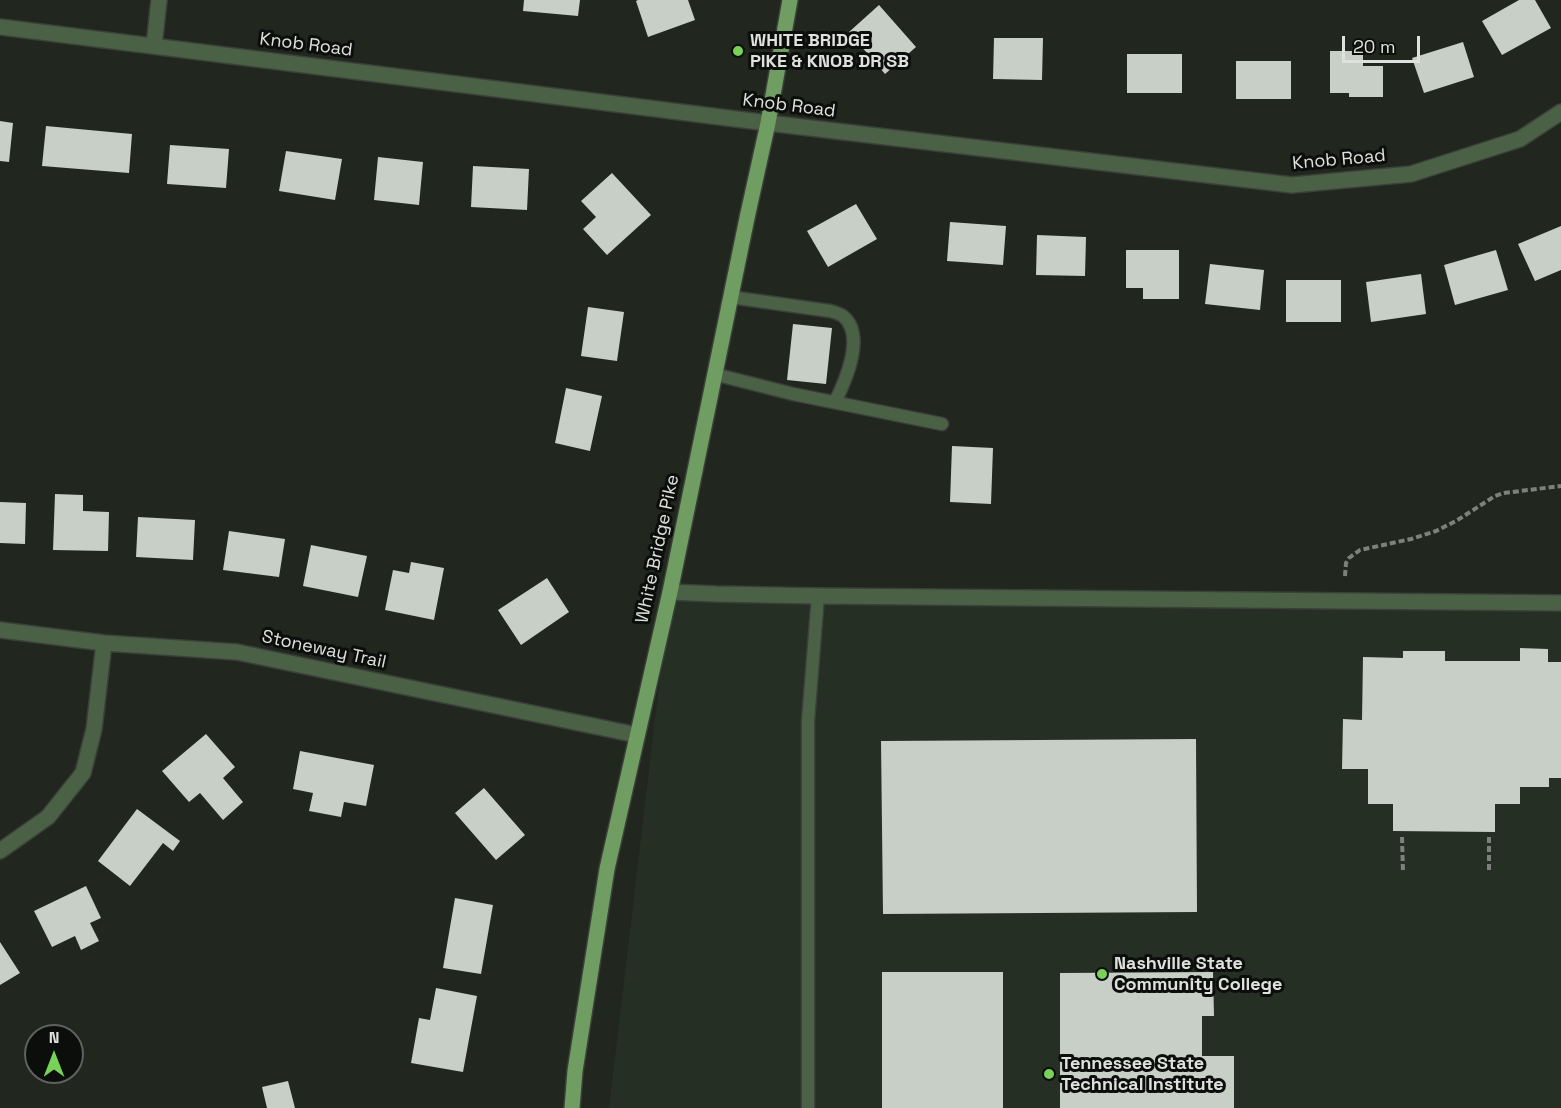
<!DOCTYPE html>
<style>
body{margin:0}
#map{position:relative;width:1561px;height:1108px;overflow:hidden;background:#21261f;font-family:"Space Grotesk",sans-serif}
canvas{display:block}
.north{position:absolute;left:24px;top:1024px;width:60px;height:60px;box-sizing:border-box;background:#0c0e0b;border:2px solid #60625f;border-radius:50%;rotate:0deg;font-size:16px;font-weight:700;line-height:24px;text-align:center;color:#dee1dd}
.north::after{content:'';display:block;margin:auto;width:21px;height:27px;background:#78d158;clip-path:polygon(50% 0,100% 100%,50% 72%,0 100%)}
.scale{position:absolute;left:1342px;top:36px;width:78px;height:27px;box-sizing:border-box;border:3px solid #dee1dd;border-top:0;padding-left:8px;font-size:18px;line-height:21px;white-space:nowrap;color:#dee1dd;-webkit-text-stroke:4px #0c0e0b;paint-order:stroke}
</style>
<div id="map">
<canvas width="1561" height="1108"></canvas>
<div class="north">N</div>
<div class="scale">20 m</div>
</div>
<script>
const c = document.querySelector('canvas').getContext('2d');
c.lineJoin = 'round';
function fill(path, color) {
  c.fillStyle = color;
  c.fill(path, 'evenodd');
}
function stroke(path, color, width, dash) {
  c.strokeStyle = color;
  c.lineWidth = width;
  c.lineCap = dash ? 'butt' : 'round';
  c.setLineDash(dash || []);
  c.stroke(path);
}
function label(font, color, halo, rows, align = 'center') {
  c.font = font + ' "Space Grotesk",sans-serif';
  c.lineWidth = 6;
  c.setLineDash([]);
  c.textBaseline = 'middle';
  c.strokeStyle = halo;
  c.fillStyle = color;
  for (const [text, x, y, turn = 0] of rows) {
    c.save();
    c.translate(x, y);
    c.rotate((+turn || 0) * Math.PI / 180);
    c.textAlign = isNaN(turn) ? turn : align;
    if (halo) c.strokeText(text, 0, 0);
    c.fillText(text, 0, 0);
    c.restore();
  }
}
fill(new Path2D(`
 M670 592 1561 604V1108H609Z`), '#262f23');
fill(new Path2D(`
 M524 0H580L578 16 523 11Z
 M638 0H688L695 20 648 37 636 1Z
 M1519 0H1535L1551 28 1502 55 1482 21Z
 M879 5 916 47 885 74 849 32Z
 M994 38H1043L1042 80 993 79Z
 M1463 42 1474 77 1424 93 1412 58Z
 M1330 51H1363V66H1383V97H1349V93H1330Z
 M1127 54H1182V93H1127Z
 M1236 61H1291V99H1236Z
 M0 121 13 123 9 162 0 161Z
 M46 126 132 134 129 173 42 166Z
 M170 145 229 149 226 188 167 184Z
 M286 151 342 159 335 200 279 191Z
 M378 157 423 162 419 205 374 200Z
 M473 166 529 169 527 210 471 207Z
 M612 173 651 215 607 255 583 229 596 217 581 201Z
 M856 204 877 239 828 267 807 231Z
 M950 222 1006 226 1003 265 947 261Z
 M1561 226V270L1535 281 1518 244Z
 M1037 235 1086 237 1085 276 1036 275Z
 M1126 250H1179V299H1143V288H1126Z
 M1496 250 1508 290 1455 305 1444 265Z
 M1210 264 1264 270 1260 310 1205 304Z
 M1421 274 1426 314 1371 322 1366 282Z
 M1286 280H1341V322H1286Z
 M588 307 624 312 617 361 581 356Z
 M793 324 832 328 826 384 787 380Z
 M566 388 602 396 590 451 555 443Z
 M952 446 993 448 991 504 950 502Z
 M55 494 83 495V511L109 512 108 551 53 550Z
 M0 502 26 503 25 544 0 543Z
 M138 517 195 520 193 560 136 557Z
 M229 531 285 539 279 577 223 570Z
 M311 545 367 556 358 597 303 586Z
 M411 562 444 568 434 620 385 610 393 570 409 573Z
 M547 578 569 612 521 645 498 610Z
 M1520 648 1548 649V662H1561V778H1549V787H1520V804H1495V832L1393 831V804H1368V769H1342L1343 719 1362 720 1363 657 1403 658V651H1445V661H1520Z
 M206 734 235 767 223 778 243 802 223 820 200 793 189 802 162 771Z
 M1196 739 1197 912 883 914 881 741Z
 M300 751 374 765 366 806 344 802 341 817 309 811 313 793 293 789Z
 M484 788 525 835 496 860 455 813Z
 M137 809 180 841 173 851 163 843 130 886 98 861Z
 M86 886 101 918 90 923 99 941 81 950 75 936 52 947 34 911Z
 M455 898 493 905 481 974 443 968Z
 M0 942 20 973 0 985Z
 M882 972H1003V1108H882Z
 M1213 972 1214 1016H1202V1056H1234V1108H1060V973Z
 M436 988 477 996 463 1072 411 1063 419 1018 430 1020Z
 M288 1081 295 1108H267L262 1087Z`), '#c8cfc6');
const lane = new Path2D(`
 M730 297 830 311C834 312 840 314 843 316 866 335 845 382 835 402
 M714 374 793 394 942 424
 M808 1108V721L818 596`);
const street = new Path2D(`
 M0 27 768 123 1292 185 1411 174 1520 139 1561 112
 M154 46 159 0
 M670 592 716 594 818 596 1561 603
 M0 630 104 643 237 652 637 735
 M0 851 48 817 83 773 94 729 104 643`);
const primary = new Path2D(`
 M572 1108 575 1071 607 869 670 592 747 218 768 123 790 0`);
stroke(lane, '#3b403a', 15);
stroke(street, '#3b403a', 18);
stroke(primary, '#3b403a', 18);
stroke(new Path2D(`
 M1345 576 1346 563 1349 558 1360 550 1411 539 1436 531 1456 521 1495 496 1504 493 1561 486
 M1402 837 1403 872
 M1489 837V872`), '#7d817c', 4, [6, 3]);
stroke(lane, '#4b6145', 12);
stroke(street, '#4b6145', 15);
stroke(primary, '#709d62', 15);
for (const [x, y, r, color] of [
 [738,51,6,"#78d158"],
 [1102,974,6,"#78d158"],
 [1049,1074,6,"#78d158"]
]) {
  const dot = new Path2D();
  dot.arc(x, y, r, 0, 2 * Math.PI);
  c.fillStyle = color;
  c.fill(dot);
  stroke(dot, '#0c0e0b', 2);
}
label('bold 18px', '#dee1dd', '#0c0e0b', [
 ["WHITE BRIDGE",750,41],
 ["PIKE & KNOB DR SB",750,62],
 ["Nashville State",1114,964],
 ["Community College",1114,985],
 ["Tennessee State",1061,1064],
 ["Technical Institute",1061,1085]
], 'left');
label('18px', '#dee1dd', '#0c0e0b', [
 ["Knob Road",306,45,7],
 ["Knob Road",789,106,7],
 ["Knob Road",1339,160,-5],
 ["White Bridge Pike",658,549,-78],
 ["Stoneway Trail",324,650,12]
]);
</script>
